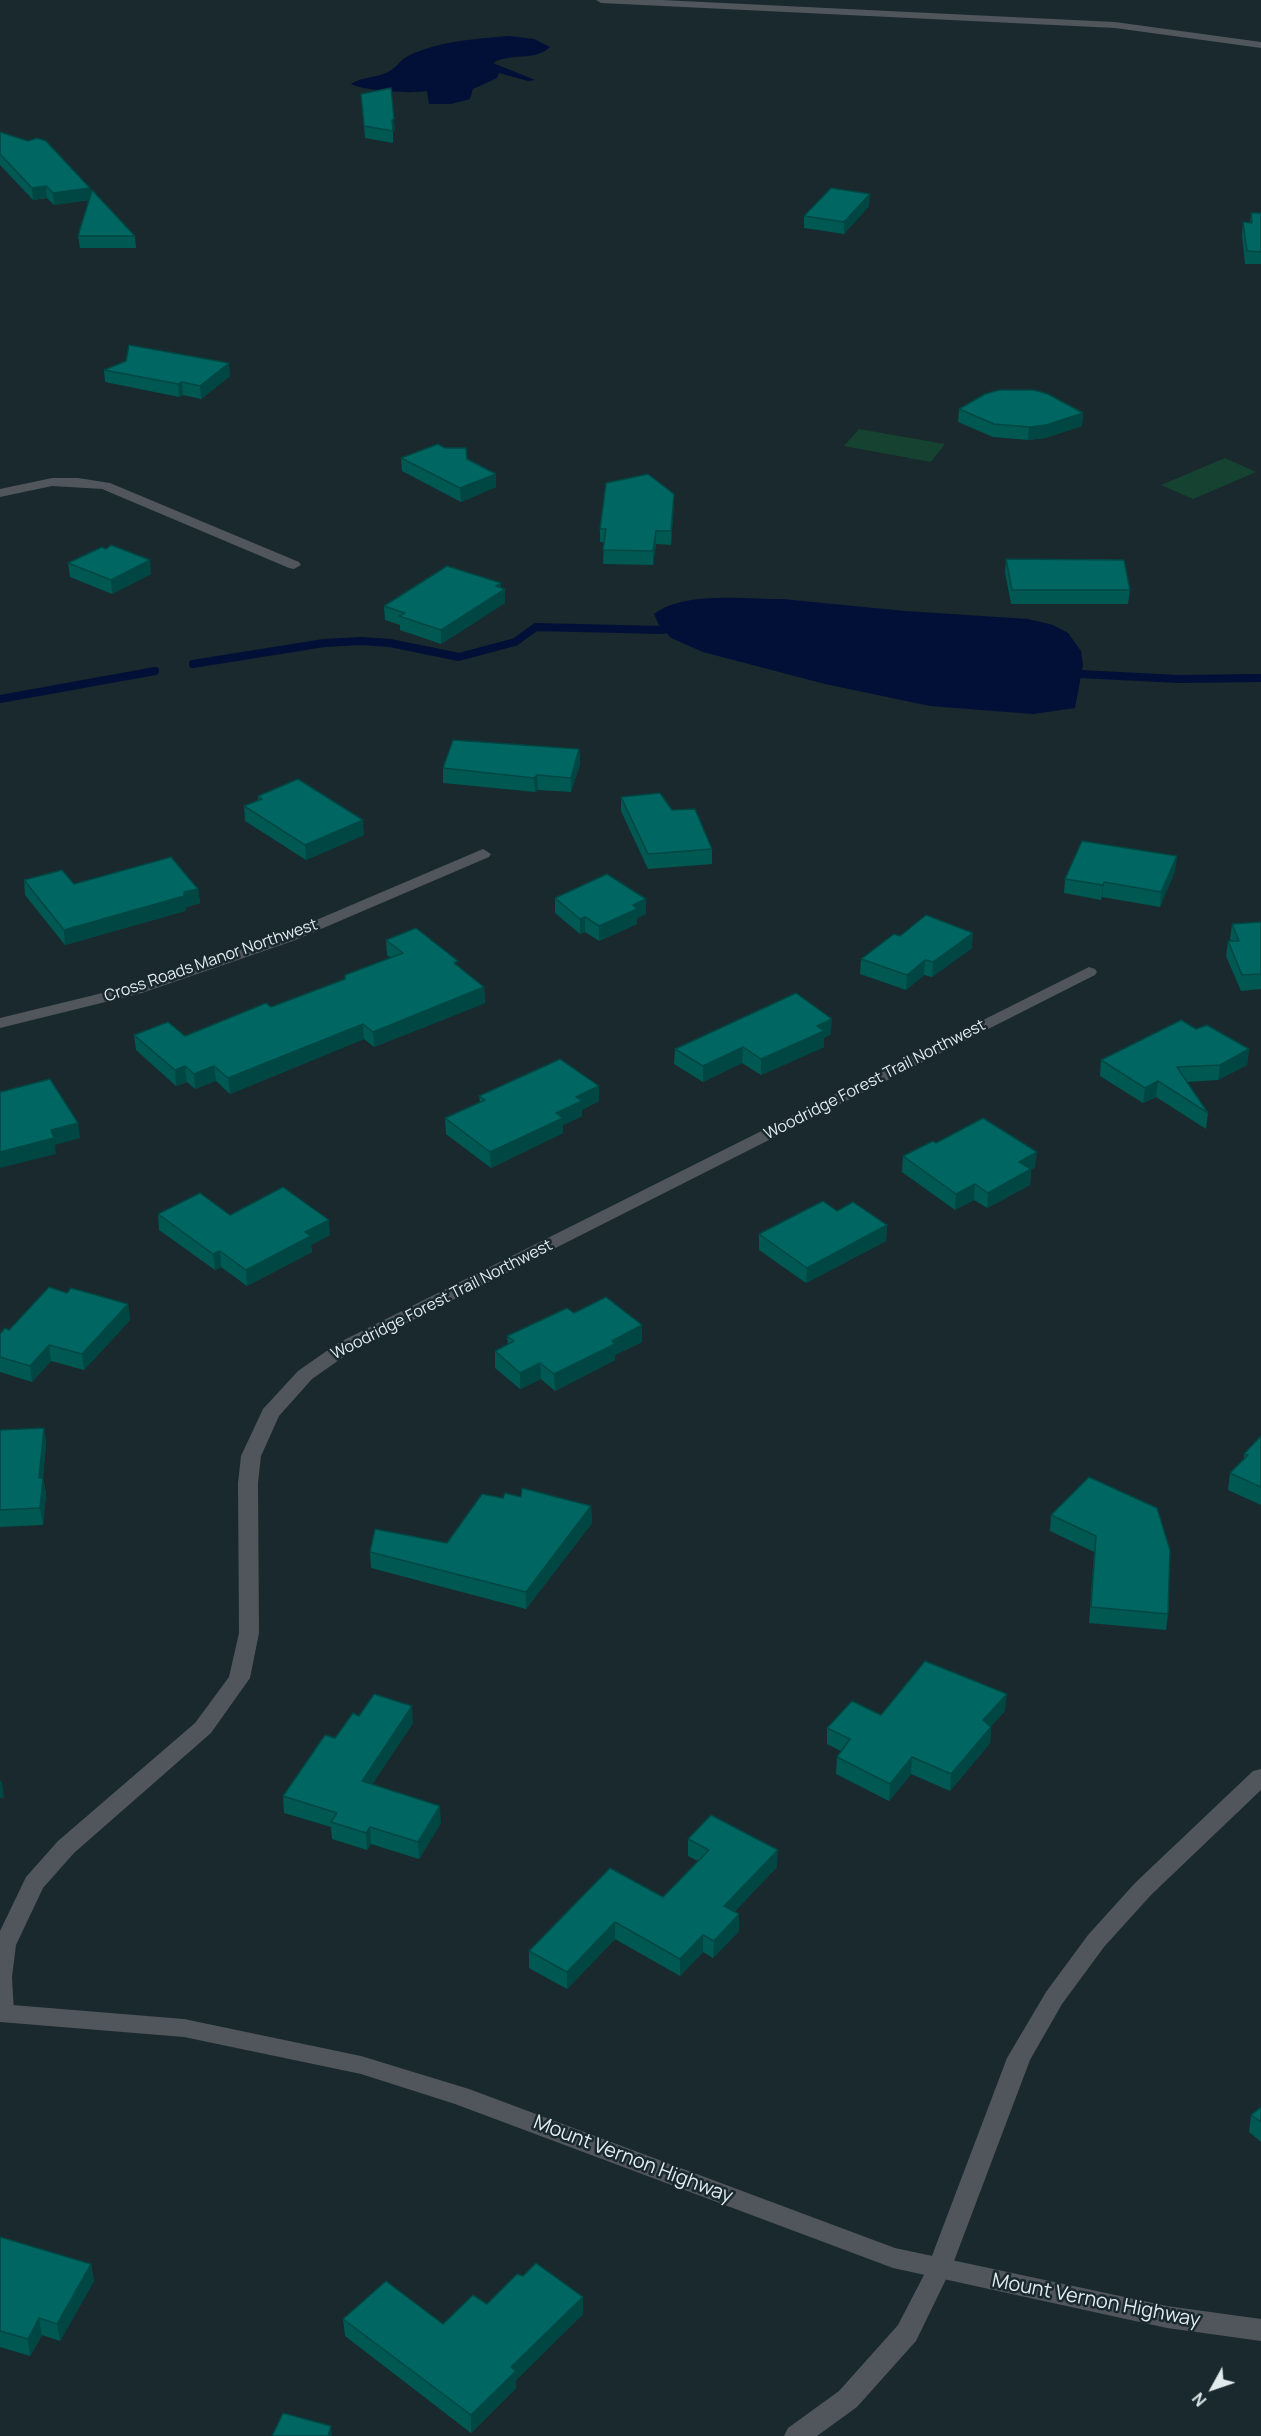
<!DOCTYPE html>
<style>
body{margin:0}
#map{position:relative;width:1261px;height:2436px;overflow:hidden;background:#19292d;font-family:Manrope,sans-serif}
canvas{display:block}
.north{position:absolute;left:1183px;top:2358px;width:60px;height:60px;-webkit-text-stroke:4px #19292d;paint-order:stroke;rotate:230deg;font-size:16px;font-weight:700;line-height:24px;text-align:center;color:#e1ebee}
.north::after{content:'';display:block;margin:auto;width:21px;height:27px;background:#e1ebee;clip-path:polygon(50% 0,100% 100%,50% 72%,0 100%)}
</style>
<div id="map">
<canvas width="1261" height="2436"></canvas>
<div class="north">N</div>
</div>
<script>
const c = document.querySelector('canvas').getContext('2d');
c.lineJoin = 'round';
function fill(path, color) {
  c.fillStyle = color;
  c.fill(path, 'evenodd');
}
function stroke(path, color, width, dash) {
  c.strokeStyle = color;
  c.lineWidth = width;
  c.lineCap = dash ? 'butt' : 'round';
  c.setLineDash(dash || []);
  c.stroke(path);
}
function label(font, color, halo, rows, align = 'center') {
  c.font = font + ' Manrope,sans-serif';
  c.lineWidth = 5;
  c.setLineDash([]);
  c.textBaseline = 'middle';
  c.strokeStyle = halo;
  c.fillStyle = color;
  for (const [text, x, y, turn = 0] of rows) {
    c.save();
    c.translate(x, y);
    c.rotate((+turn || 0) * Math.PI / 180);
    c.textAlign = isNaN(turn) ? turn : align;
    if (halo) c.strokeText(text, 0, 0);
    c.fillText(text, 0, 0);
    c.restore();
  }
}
fill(new Path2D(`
 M859 429 945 444 931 462 844 446Z
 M1225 458 1256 472 1193 499 1161 485Z`), '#164231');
fill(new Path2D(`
 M509 36 534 39 550 47C535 62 510 52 493 63L535 80 528 81 499 73 497 78 473 89 470 99 451 104H429L427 91C412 94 365 91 351 84 361 77 375 78 386 73 396 69 399 61 408 56 439 41 475 39 509 36Z
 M782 599 905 611 1028 619 1053 625 1068 633 1081 651 1083 665 1075 708 1033 714 930 706 825 684 703 652 671 638 659 625 654 614C684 591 744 599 782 599Z`), '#020f36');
stroke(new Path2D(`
 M193 664 324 643 362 641 390 643 459 657 515 642 536 627 663 630
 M1080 674 1179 679 1261 678
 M0 699 155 671`), '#020f36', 8);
fill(new Path2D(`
 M52 478H78L110 483 299 562 301 565 294 569 289 568 102 489 52 486 0 497V489Z
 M483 849 491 854 489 857 293 941 142 993 0 1028V1018L131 986 281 935Z
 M1089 967 1095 969 1097 972 1095 975 352 1351 312 1379 279 1416 261 1456 258 1483 259 1633 250 1678 211 1733 74 1853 43 1888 16 1945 12 1977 14 2013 10 2019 0 2021V1931L26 1877 58 1841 195 1723 229 1677 239 1633 238 1483 241 1456 263 1409 298 1371 338 1343Z
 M1261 1769V1790L1151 1895 1104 1947 1062 2004 1030 2060 951 2269 916 2341 857 2407 817 2436H784L788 2428 839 2391 898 2325 927 2269 1007 2058 1046 1992 1088 1935 1135 1883 1253 1771Z`), '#50565b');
fill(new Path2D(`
 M596 0H662L1115 22 1261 42V48L1115 28 601 3Z
 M0 2004 184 2019 361 2056 469 2089 895 2248 1167 2306 1261 2319V2341L1167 2328 893 2268 455 2104 361 2074 184 2037 0 2022Z`), '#50565b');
fill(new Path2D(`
 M361 94 395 131H393V143L365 138Z
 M0 132 90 188 91 195 135 236 136 248H80L78 236 89 200 54 205 47 198 33 200 0 165Z
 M869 206 844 234 804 228V216Z
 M1251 213H1261V264H1245L1242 235 1243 222 1250 223Z
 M126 361 230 376 201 399 183 395 179 397 105 382 104 370Z
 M959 409 1083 413 1082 426 1045 438 1028 440 993 437 958 422Z
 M401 458 467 459 496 487 461 502 402 471Z
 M674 494 671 545 656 544 653 565 603 564 604 542H600V529Z
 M1006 559 1130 590 1128 604H1011L1005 572Z
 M68 563 151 574 112 594 70 577Z
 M501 583V588L505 603 441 644 400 630V625L385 620 384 606Z
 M579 749 580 764 571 792 538 790 535 792 443 783V768Z
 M258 796 364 835 306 860 245 821 244 806 258 801Z
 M621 797 672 810 712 849V864L648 869 621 811Z
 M1177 856 1175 871 1160 907 1102 897 1101 900 1064 893 1065 879Z
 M24 880 74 884 198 889 200 903 186 907 185 911 65 945 25 895Z
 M555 898 646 899V914L637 918V924L599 941 585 932 580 934 555 913Z
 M1261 922V989L1241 991 1226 956 1228 941H1231L1230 939 1232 924Z
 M900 936 972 948 932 977 924 975 906 990 860 974 861 959Z
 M386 940 458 967 484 987 485 1003 374 1047 364 1039 230 1094 216 1081 195 1089 187 1082 176 1086 136 1050 134 1035 185 1036 271 1007 345 979 391 958 387 955Z
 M1196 1029 1249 1049 1247 1065 1218 1080 1187 1082 1208 1113 1206 1129 1156 1097 1143 1103 1100 1076 1101 1060Z
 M831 1034 824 1038V1047L761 1075 742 1063 703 1082 674 1064 675 1049Z
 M479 1096 599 1101 582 1110V1116L563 1125V1133L491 1168 446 1134 445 1118 480 1102Z
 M936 1143 1035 1167 1031 1170 1030 1185 987 1208 974 1200 955 1210 902 1172 903 1156Z
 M837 1211 887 1225 886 1241 806 1283 759 1250V1234Z
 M158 1214 230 1215 330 1235 311 1245 312 1252 247 1286 221 1267 215 1270 159 1230Z
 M67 1293 128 1304 130 1320 84 1370 51 1361 32 1382 0 1372V1334L9 1330Z
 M574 1313 642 1325V1342L615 1355V1360L555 1391 541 1379 520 1389 495 1368V1351L508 1345 507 1336Z
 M44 1428 46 1444 43 1478 46 1494 43 1525 0 1527V1430Z
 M1261 1436V1505L1228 1490 1230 1473 1244 1460V1454Z
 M1089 1477 1168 1614 1166 1630 1089 1623 1094 1552 1050 1531 1051 1515Z
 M521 1497 591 1506 592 1523 526 1609 371 1568 370 1552 447 1543 503 1498Z
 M1005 1711 991 1726 990 1743 950 1791 911 1774 889 1801 836 1774 837 1757 841 1751 827 1744V1728L881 1715Z
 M359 1716 413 1723 372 1784 441 1823 419 1859 371 1844 367 1850 332 1839 331 1827 284 1813 283 1796 335 1738Z
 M688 1839 777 1867 735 1911 739 1931 713 1958 703 1952 680 1976 615 1939 567 1989 529 1968V1951L663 1897 698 1861 688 1856Z
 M1261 2107V2142L1249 2132 1251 2115Z
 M0 2237 91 2264 94 2281 60 2341 42 2335 30 2356 0 2347Z
 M583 2297V2314L516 2380V2388L471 2433 345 2336 343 2319 443 2324 487 2304Z`), '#005853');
fill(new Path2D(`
 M394 119 395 131H392V120Z
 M46 186 47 198 33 200 32 188Z
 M90 188 91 200 54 205 53 193Z
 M870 194 869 206 844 234V222Z
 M229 363 230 376 201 399 200 386Z
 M182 382 183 395 179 397 178 384Z
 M1083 413 1082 426 1045 438 1028 440 1029 427Z
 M496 474V487L461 502 460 488Z
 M674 494V508L671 545V531Z
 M656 531V544L653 565V551Z
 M150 560 151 574 112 594 111 580Z
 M501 583V591L505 589V603L441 644V630Z
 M579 749 580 764 571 792V778Z
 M537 775 538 790 535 792 534 778Z
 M363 820 364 835 306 860 305 845Z
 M1177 856 1175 871 1160 907 1161 892Z
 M1104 882 1102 897 1101 900 1103 885Z
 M198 889 200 903 186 907 185 911 65 945 64 930Z
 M646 899V914L637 918V924L599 941V926L633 905Z
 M585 917V932L580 934V919Z
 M973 933 972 948 932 977 933 962Z
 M925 960 924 975 906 990 907 975Z
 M484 987 485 1003 374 1047 373 1032Z
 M832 1019 831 1034 824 1038V1047L761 1075V1059L817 1026Z
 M363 1024 364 1039 230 1094 228 1078Z
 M743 1047 742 1063 703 1082V1066Z
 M1249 1049 1247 1065 1218 1080 1220 1065Z
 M185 1066 187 1082 176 1086 175 1070Z
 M214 1066 216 1081 195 1089 194 1074Z
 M1158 1081 1156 1097 1143 1103 1145 1088Z
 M599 1086V1101L582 1110V1116L563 1125V1133L491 1168 490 1152 576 1097Z
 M78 1123 80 1138 55 1145 56 1154 0 1168V1152L51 1130Z
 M1037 1152 1035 1167 1031 1170 1030 1185 987 1208 988 1193 1019 1162Z
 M975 1184 974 1200 955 1210 956 1194Z
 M329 1220 330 1235 311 1245 312 1252 247 1286 246 1270 305 1232Z
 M887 1225 886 1241 806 1283 807 1268Z
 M220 1251 221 1267 215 1270 213 1254Z
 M128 1304 130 1320 84 1370 82 1354Z
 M642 1325V1342L615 1355V1360L555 1391 554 1374 612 1341Z
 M49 1345 51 1361 32 1382 30 1366Z
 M540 1363 541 1379 520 1389V1373Z
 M44 1428 46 1444 41 1494 39 1478Z
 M43 1478 46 1494 43 1525 40 1508Z
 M591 1506 592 1523 526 1609V1592Z
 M1007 1694 1005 1711 981 1737 983 1720Z
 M412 1706 413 1723 363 1798 362 1781Z
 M991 1727 990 1743 950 1791 951 1774Z
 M912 1757 911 1774 889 1801 890 1784Z
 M0 1781H2L4 1798H0Z
 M440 1806 441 1823 419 1859 418 1842Z
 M370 1827 371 1844 367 1850 366 1833Z
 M778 1850 777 1867 724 1923V1906Z
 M739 1914V1931L713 1958 714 1941Z
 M615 1922V1939L567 1989V1972Z
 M703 1935V1952L680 1976V1959Z
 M91 2264 94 2281 60 2341 57 2324Z
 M583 2297V2314L516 2380V2388L471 2433V2415L511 2367Z
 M39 2318 42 2335 30 2356 28 2339Z
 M331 2426 332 2436H328Z`), '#004744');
const building = new Path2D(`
 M391 88 394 119 392 120 393 131 364 126 361 94Z
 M0 132 28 141 37 138 46 141 90 188 53 193 46 186 32 188 0 154Z
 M831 188 870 194 844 222 804 216Z
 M92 190 135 236H78Z
 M1251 213H1261V252L1247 251 1243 222 1252 223Z
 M129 345 229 363 200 386 182 382 178 384 104 370 126 361Z
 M999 390H1034L1048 394 1083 413 1046 425 1029 427 994 424 959 409 985 394Z
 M438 444 445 448H466L467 459 496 474 460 488 401 458Z
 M648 474 674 494 671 531H656L653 551 603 550 606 529H600L606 483Z
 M111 545 150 560 111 580 68 563 102 547 106 549Z
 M1006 559 1124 560 1130 590H1012Z
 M447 566 501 583 496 586 505 589 441 630 399 616 405 613 384 606Z
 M453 740 579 749 571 778 537 775 534 778 443 768Z
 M298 779 363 820 305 845 244 806 262 799 258 796Z
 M660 793 672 810 695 809 712 849 648 854 621 797Z
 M1082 841 1177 856 1161 892 1104 882 1103 885 1065 879Z
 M171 857 198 889 184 892V896L64 930 24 880 62 870 74 884Z
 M607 874 646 899 633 905 637 909 599 926 585 917 580 919 555 898Z
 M926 915 973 933 933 962 925 960 907 975 861 959 894 934 900 936Z
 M1261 922V974L1242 975 1228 941H1239L1232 924Z
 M416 928 458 961 454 963 484 987 373 1032 363 1024 228 1078 214 1066 194 1074 185 1066 175 1070 134 1035 168 1022 185 1036 266 1003 271 1007 345 979V975L403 953 386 940Z
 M796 993 832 1019 817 1026 824 1031 761 1059 743 1047 703 1066 675 1049Z
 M1181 1020 1196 1029 1207 1025 1249 1049 1220 1065 1177 1067 1208 1113 1158 1081 1145 1088 1101 1060Z
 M560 1059 599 1086 576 1097 582 1101 556 1113 563 1118 490 1152 445 1118 485 1100 479 1096Z
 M50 1079 78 1123 51 1130 54 1138 0 1152V1092Z
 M983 1118 1037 1152 1019 1162 1031 1169 988 1193 975 1184 956 1194 903 1156 933 1141 936 1143Z
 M283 1187 329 1220 305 1232 311 1236 246 1270 220 1251 213 1254 158 1214 200 1193 230 1215Z
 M823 1201 837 1211 853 1202 887 1225 807 1268 759 1234Z
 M49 1287 67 1293 71 1288 128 1304 82 1354 49 1345 30 1366 0 1357V1334L5 1328 9 1330Z
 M606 1297 642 1325 612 1341 615 1344 554 1374 540 1363 520 1373 495 1351 514 1341 507 1336 567 1308 574 1313Z
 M44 1428 39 1478H43L40 1508 0 1510V1430Z
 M1261 1436V1487L1230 1473 1248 1455 1244 1454Z
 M1089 1477 1157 1508 1170 1550 1168 1614 1091 1607 1096 1536 1051 1515Z
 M522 1488 591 1506 526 1592 370 1552 375 1529 447 1543 482 1494 503 1498 505 1493 521 1497Z
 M925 1661 1007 1694 983 1720 991 1727 951 1774 912 1757 890 1784 837 1757 850 1739 827 1728 852 1701 881 1715Z
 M374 1694 412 1706 362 1781 440 1806 418 1842 370 1827 366 1833 331 1822 337 1813 283 1796 325 1735 335 1738 353 1713 359 1716Z
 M711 1815 778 1850 724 1906 739 1914 714 1941 703 1935 680 1959 615 1922 567 1972 529 1951 610 1868 663 1897 709 1850 688 1839Z
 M1261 2107V2122L1251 2115Z
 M0 2237 91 2264 57 2324 39 2318 28 2339 0 2331Z
 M536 2263 583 2297 511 2367 516 2371 471 2415 343 2319 386 2281 443 2324 473 2295 487 2304 517 2274 523 2276Z
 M283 2413 331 2426 328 2436H272Z`);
fill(building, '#006661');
stroke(building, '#004744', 1.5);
label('16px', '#e1ebee', '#19292d', [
 ["Cross Roads Manor Northwest",211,961,-19],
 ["Woodridge Forest Trail Northwest",875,1080,-27],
 ["Woodridge Forest Trail Northwest",442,1300,-27]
]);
label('20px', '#e1ebee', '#19292d', [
 ["Mount Vernon Highway",633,2160,21],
 ["Mount Vernon Highway",1096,2301,11]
]);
</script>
